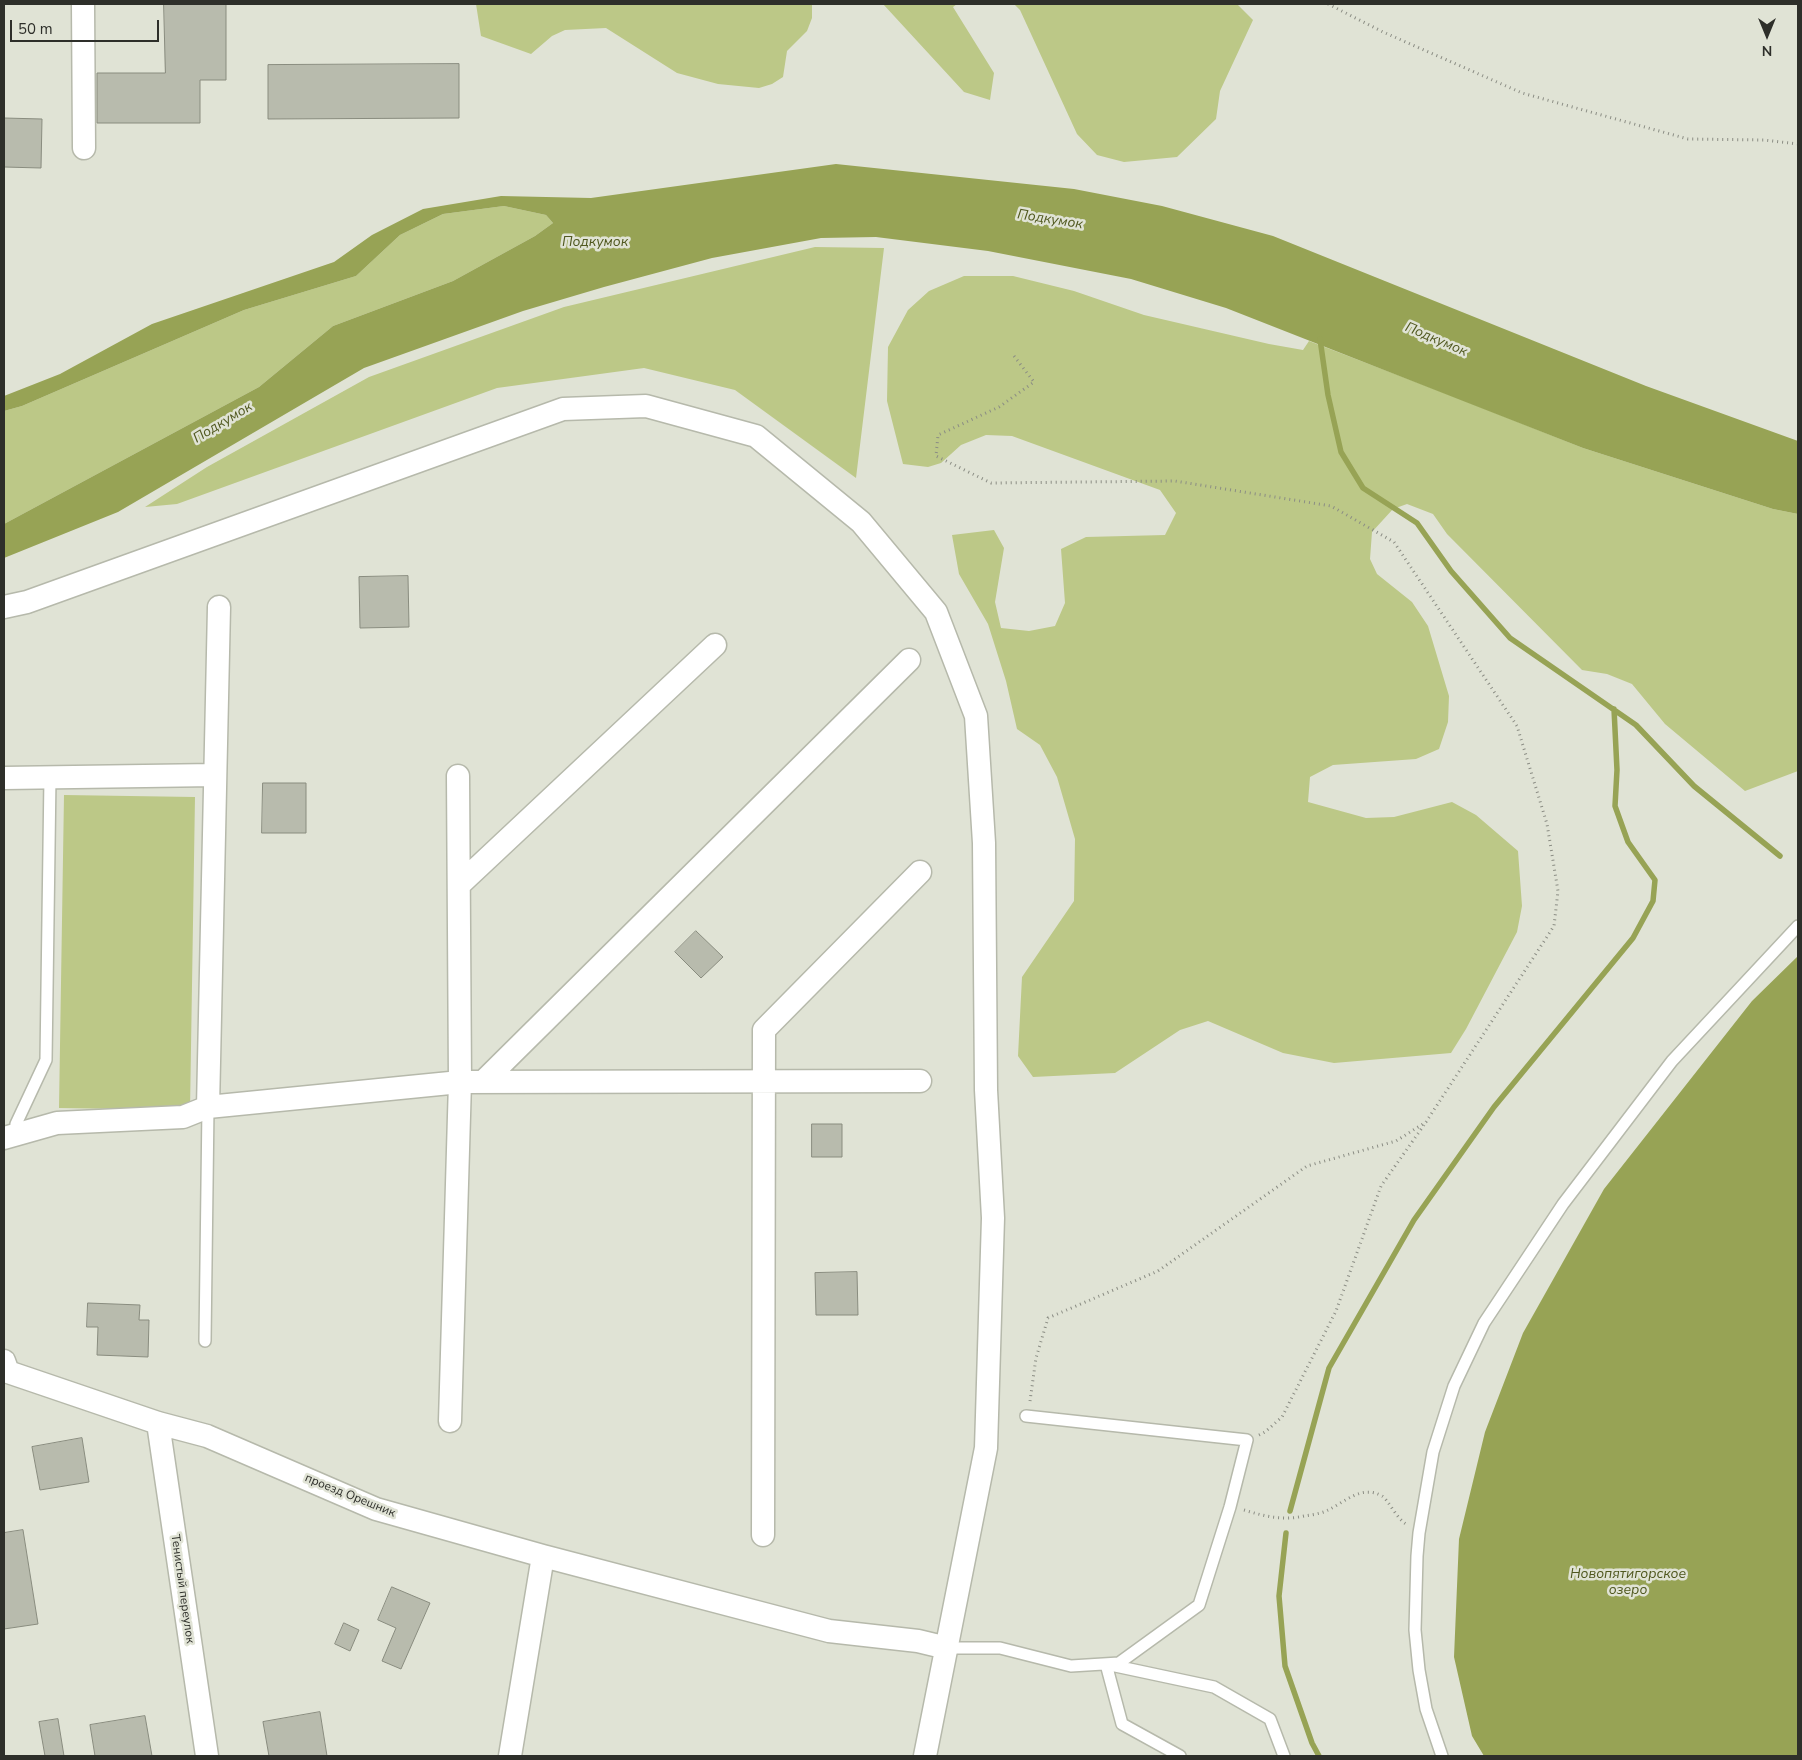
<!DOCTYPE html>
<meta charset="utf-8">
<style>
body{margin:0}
#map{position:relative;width:1802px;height:1760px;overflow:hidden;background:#e0e3d5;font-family:"Nunito Sans",sans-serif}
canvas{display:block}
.frame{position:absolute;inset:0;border:5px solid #2e2f2a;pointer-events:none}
.north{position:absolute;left:1742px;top:10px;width:50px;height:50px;-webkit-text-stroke:4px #e0e3d5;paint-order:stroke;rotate:180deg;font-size:14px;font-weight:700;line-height:20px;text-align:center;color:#2e2f2a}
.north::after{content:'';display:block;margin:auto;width:18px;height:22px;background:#2e2f2a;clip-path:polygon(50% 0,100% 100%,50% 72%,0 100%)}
.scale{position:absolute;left:10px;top:20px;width:149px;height:22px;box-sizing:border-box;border:2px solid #2e2f2a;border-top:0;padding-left:6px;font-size:15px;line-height:18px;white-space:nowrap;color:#2e2f2a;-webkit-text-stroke:4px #e0e3d5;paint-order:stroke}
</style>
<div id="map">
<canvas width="1802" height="1760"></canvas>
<div class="frame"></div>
<div class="north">N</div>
<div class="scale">50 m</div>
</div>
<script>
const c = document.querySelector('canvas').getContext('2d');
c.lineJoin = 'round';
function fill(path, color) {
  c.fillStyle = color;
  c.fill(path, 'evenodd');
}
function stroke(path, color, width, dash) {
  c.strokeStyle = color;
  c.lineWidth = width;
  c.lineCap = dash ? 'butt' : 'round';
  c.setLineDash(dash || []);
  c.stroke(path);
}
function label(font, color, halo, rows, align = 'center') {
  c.font = font + ' "Nunito Sans",sans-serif';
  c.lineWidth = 5;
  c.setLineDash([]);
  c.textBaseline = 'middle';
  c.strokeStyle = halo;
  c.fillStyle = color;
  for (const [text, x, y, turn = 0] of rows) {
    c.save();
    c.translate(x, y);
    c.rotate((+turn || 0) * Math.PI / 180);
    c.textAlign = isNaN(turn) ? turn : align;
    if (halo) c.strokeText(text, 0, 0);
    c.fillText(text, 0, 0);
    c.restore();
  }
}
fill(new Path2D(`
 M476 4H812V18L807 31 787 51 783 77 772 84 759 88 718 84 677 73 606 28 565 30 552 36 531 54 481 36Z
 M883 4H957L953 7 994 73 990 100 964 92Z
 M1014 4H1237L1253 20 1220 91 1216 119 1177 157 1124 162 1097 155 1077 134 1020 10Z
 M504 206 546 215 553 223 535 236 453 281 333 326 259 387 4 524V411L22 406 244 310 356 276 400 235 443 214Z
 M815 247 884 248 856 478 735 390 644 368 497 388 177 504 145 507 207 467 369 377 564 307Z
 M964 276H1013L1074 291 1144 315 1269 344 1303 350 1309 341 1460 399 1583 448 1773 509 1798 514V771L1745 791 1665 724 1632 684 1607 674 1582 670 1447 534 1433 514 1407 504 1393 509 1372 532 1370 559 1377 574 1412 602 1428 626 1449 696 1448 722 1439 749 1416 759 1333 765 1310 777 1308 802 1366 818 1394 817 1452 802 1476 815 1518 851 1522 906 1517 932 1466 1029 1451 1053 1334 1063 1283 1053 1208 1021 1180 1030 1115 1073 1033 1077 1018 1056 1022 977 1074 901 1075 839 1057 777 1040 745 1017 729 1006 681 988 624 959 574 952 535 994 530 1004 548 995 602 1001 628 1029 631 1055 626 1065 603 1061 549 1086 537 1165 535 1176 513 1160 490 1012 436 986 435 961 445 941 463 928 467 903 464 887 401 888 347 908 310 929 291Z
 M64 795 195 797 190 1110 59 1108Z`), '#bcc887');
fill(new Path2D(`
 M836 164 1074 189 1162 206 1273 236 1646 386 1798 441V514L1773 509 1583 448 1226 308 1131 279 988 251 876 237 821 238 712 258 604 287 523 311 364 368 118 512 4 558V524L259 387 333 326 453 281 535 236 553 223 546 215 504 206 443 214 400 235 356 276 244 310 22 406 4 411V396L60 374 152 324 334 262 372 235 423 209 501 196 591 198Z
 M1798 956V1756H1484L1472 1736 1454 1657 1459 1539 1485 1432 1523 1333 1604 1189 1752 1001Z`), '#97a355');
stroke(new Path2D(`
 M1320 339 1328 395 1341 452 1363 488 1417 523 1451 571 1510 638 1636 725 1694 786 1780 856
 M1290 1511 1329 1368 1414 1220 1494 1107 1633 938 1653 901 1655 880 1628 842 1615 806 1617 770 1614 709
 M1286 1533 1279 1596 1285 1666 1312 1743 1319 1756`), '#97a355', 5.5);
const building = new Path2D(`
 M164 4H226V80H200V123H97V73H165Z
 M459 64V118L268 119V65Z
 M4 118 42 119 41 168 4 167Z
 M408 576 409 627 360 628 359 577Z
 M263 783H306V833H262Z
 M696 931 723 957 701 978 675 952Z
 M812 1124H842V1157H812Z
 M857 1272 858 1315H816L815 1273Z
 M88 1303 140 1305 139 1320H149L148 1357 97 1355 98 1327H87Z
 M82 1438 89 1482 40 1490 32 1447Z
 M23 1530 38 1624 4 1629V1533Z
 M392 1587 430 1603 401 1669 382 1661 396 1628 378 1620Z
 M344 1623 359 1630 350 1651 335 1644Z
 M320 1712 327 1756H269L263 1722Z
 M145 1716 152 1756H95L90 1725Z
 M58 1719 64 1756H45L39 1722Z`);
fill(building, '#b8bbad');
stroke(building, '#898c7f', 1);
const service = new Path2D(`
 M16 1124 46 1060 50 777
 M205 1341 208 1107
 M947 1648H1000L1071 1666 1119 1663 1199 1605 1230 1507 1247 1440 1026 1416
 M1180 1756 1122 1724 1106 1664 1214 1687 1270 1719 1284 1756
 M1442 1756 1426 1709 1419 1670 1415 1630 1417 1556 1419 1533 1433 1452 1454 1386 1484 1323 1563 1204 1672 1061 1798 926`);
const minor = new Path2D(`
 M83 4 84 148
 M4 607 27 602 563 409 646 406 756 436 861 522 936 612 976 716 984 843 986 1090 993 1218 986 1448 925 1756
 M4 778 215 775
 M459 885 715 645
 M483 1082 909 660
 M208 1107 460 1082 920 1081
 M4 1138 57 1123 183 1117 208 1107 219 607
 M4 1361 8 1372 158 1423 207 1436 376 1509 543 1556 829 1631 918 1641 947 1648
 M450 1421 460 1082 458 776
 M158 1423 207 1756
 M763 1535 764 1030 920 872
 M510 1756 543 1556`);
stroke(service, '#b6b9ab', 14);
stroke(minor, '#b6b9ab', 25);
stroke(new Path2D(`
 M1328 4 1383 32 1522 93 1688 139 1764 140 1798 144
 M1014 356 1034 382 999 407 938 435 936 456 991 483 1175 481 1331 506 1394 542 1517 726 1547 824 1558 891 1554 926 1426 1122 1396 1141 1307 1166 1158 1271 1048 1318 1036 1358 1030 1401
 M1259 1435 1265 1432 1282 1417 1336 1311 1381 1186 1424 1125
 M1244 1510C1264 1516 1282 1521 1304 1516 1311 1515 1319 1514 1326 1511 1344 1503 1361 1484 1382 1496 1388 1499 1396 1518 1406 1524`), '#8b8d84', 3, [1, 4]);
stroke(service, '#fff', 11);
stroke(minor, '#fff', 22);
label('12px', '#2e2f2a', '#e0e3d5', [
 ["проезд Орешник",350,1496,22],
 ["Тенистый переулок",182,1589,82]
]);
label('italic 14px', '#50581f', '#e0e3d5', [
 ["Подкумок",1050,220,9],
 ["Подкумок",595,243],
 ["Подкумок",1436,340,23],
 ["Подкумок",223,423,-31],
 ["Новопятигорское",1628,1575],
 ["озеро",1628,1591]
]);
</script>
